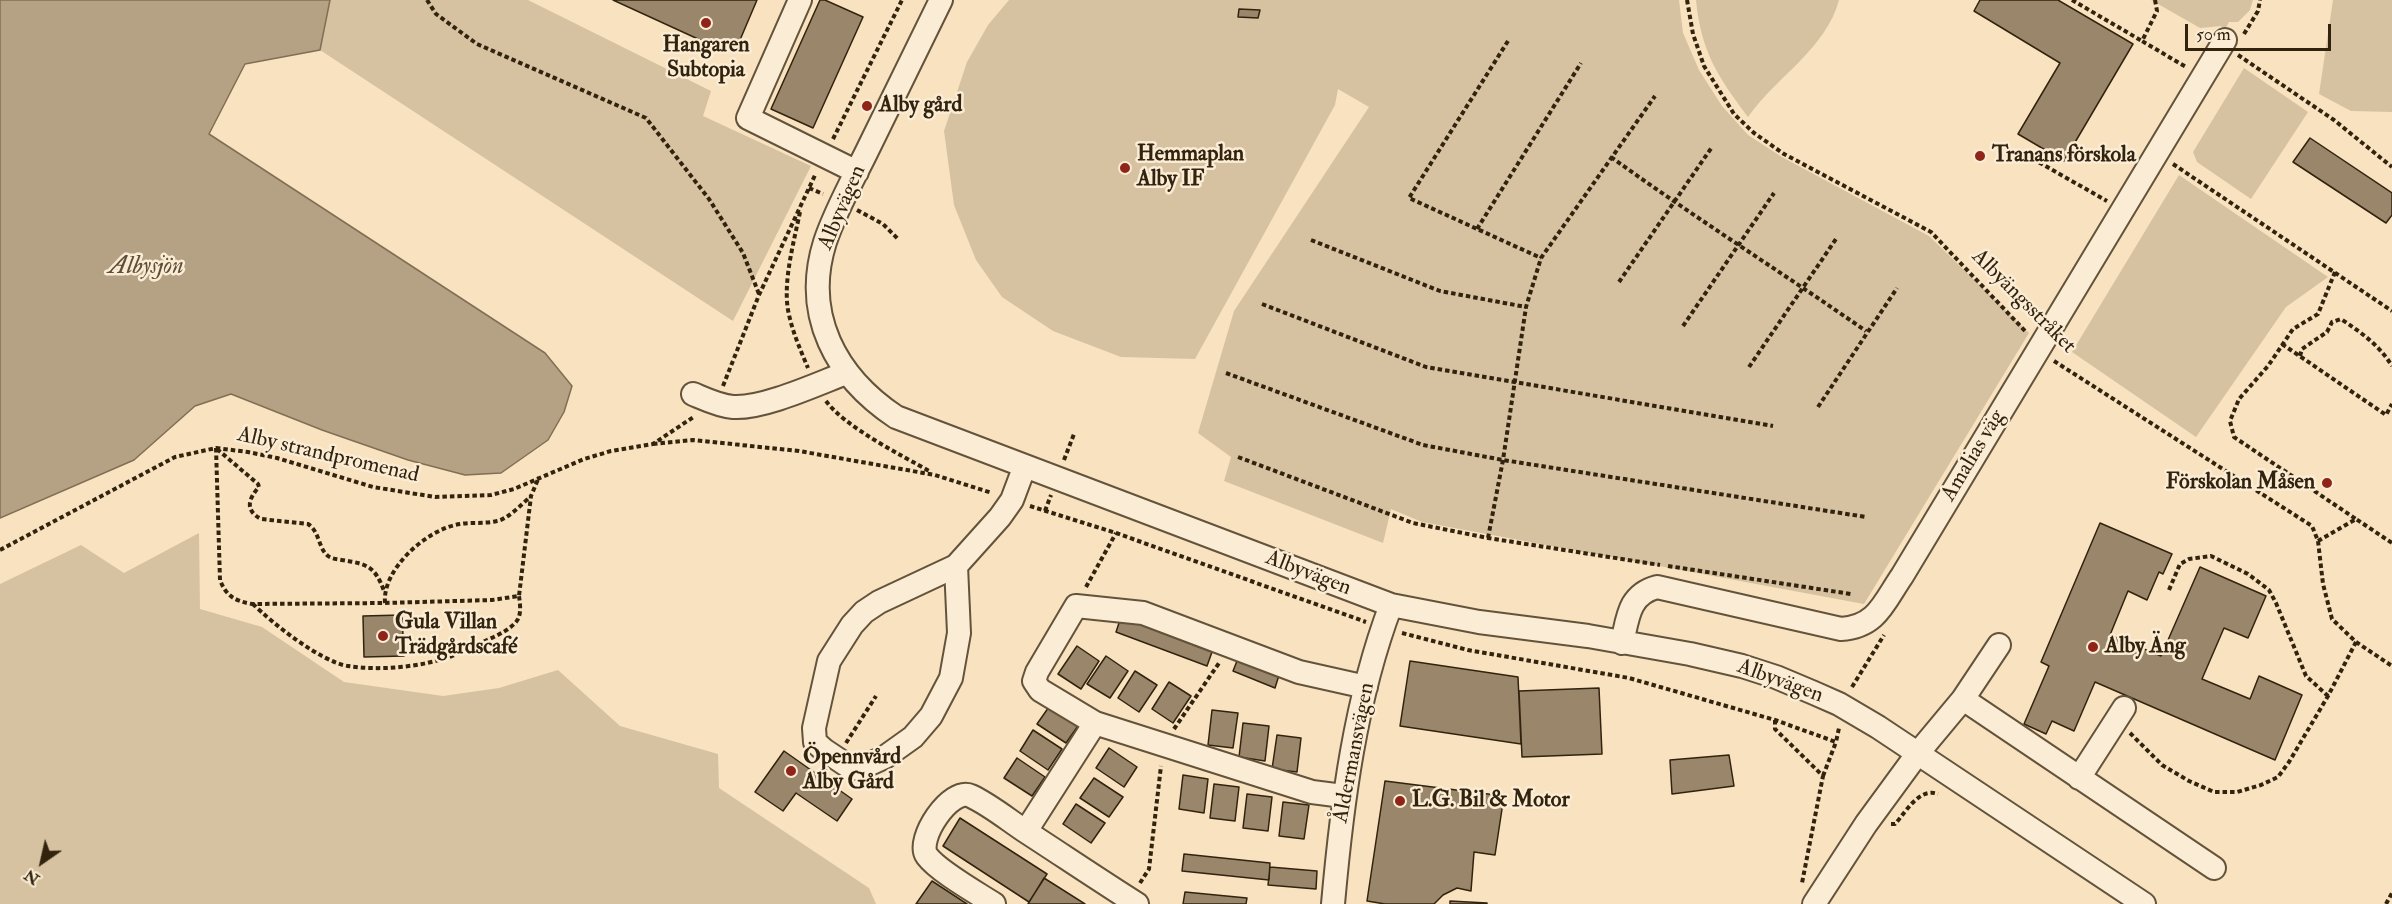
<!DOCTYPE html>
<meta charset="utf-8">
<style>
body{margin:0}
#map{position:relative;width:2392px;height:904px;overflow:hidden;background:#f8e2bf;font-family:"IM FELL Double Pica",serif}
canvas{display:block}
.north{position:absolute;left:12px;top:832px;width:60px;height:60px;-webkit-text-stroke:4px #faecd5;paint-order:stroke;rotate:214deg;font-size:16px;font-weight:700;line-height:24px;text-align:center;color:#32230f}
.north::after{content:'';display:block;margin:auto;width:21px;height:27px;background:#32230f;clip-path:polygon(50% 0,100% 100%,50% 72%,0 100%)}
.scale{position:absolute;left:2185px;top:24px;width:146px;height:27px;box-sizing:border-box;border:3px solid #32230f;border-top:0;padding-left:8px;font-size:18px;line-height:21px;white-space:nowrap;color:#32230f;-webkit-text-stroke:4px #faecd5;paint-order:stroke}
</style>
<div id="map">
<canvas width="2392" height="904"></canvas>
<div class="north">N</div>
<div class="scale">50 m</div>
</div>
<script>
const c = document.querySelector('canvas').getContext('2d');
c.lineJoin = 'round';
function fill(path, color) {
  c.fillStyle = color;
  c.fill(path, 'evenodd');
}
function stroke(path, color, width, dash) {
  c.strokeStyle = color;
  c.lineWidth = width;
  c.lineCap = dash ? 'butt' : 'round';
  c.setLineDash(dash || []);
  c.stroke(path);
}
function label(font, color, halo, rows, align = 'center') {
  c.font = font + ' "IM FELL Double Pica",serif';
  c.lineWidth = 5;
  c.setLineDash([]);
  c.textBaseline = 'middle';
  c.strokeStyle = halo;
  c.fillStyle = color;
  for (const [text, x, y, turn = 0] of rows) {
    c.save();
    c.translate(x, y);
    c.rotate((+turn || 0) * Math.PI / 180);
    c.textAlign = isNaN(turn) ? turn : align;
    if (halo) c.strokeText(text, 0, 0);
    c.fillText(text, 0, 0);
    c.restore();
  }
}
fill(new Path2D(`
 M330 0H528L711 91 703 116 811 166 733 321 320 50Z
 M1009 0H1679L1683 33 1699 70 1722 106 1748 135 1782 157 1929 236 2029 333 1864 604 1422 522 1391 509 1383 543 1224 481 1231 457 1198 433 1234 311 1369 107 1338 89 1335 105 1195 359 1121 357 1053 331 1002 297 976 260 954 205 944 131 967 62 988 25Z
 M1696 0H1839C1826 49 1776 77 1748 117 1718 77 1701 52 1696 0Z
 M2151 0H2253L2250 10 2238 22H2229L2224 31 2221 26 2200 28Z
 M2333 0H2392V112L2351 111 2319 94Z
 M2244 68 2308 112 2251 199 2197 162 2193 152Z
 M2179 175 2328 277 2286 307 2196 437 2072 352Z
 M199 533 200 609 262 627 344 682 443 696 499 688 558 670 620 726 718 754 719 788 869 888 876 904H0V584L81 545 124 573Z`), '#d6c2a1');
const water = new Path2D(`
 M0 0H330L320 50 245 64 209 134 545 353 572 386 564 412 548 440 501 473 465 475 408 460 322 430 231 394 195 406 134 460 0 518Z`);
fill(water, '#b5a183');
stroke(water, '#816f55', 1.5);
const building = new Path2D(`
 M613 0H757L737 47 722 50Z
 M820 0H825L863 17 813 128 771 109Z
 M1980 0H2058L2133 44 2064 161 2018 134 2060 63 1974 11Z
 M1239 9 1260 10 1258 18 1238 17Z
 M2310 138 2392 193V215L2386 223 2293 162Z
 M2100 523 2172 554 2163 574 2159 572 2147 600 2128 591 2110 635 2161 656 2200 567 2266 596 2248 638 2224 628 2202 679 2250 699 2259 676 2302 695 2275 760 2095 682 2074 731 2052 721 2046 734 2024 724 2049 666 2041 662Z
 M402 615 404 656 364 657 363 616Z
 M1121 617 1212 652 1207 666 1116 632Z
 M1077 646 1099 661 1081 689 1058 674Z
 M1106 656 1128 671 1110 698 1087 684Z
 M1239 656 1280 672 1275 688 1233 671Z
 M1410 661 1518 677 1521 744 1400 726Z
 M1135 671 1157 685 1139 712 1118 698Z
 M1169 682 1191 696 1173 723 1152 709Z
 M1599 688 1602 754 1522 757 1519 691Z
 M1051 704 1080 723 1066 743 1037 724Z
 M1212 710 1238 713 1233 748 1208 745Z
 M1243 723 1269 726 1265 761 1239 757Z
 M1033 730 1062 749 1048 770 1020 751Z
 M1277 735 1301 738 1297 772 1272 769Z
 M1109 748 1137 767 1124 787 1096 768Z
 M784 751 852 799 837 821 796 793 783 811 755 792Z
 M1729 755 1734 786 1672 794 1670 760Z
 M1017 758 1045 777 1032 796 1004 778Z
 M1183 775 1208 779 1204 813 1179 809Z
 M1094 778 1123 797 1109 817 1080 798Z
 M1385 781 1504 796 1495 855 1474 852 1471 891 1457 888 1443 895 1434 904H1385L1367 901Z
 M1214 784 1239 787 1235 821 1210 818Z
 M1247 794 1272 797 1268 831 1243 828Z
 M1283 802 1309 805 1304 839 1279 836Z
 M1076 804 1105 823 1091 843 1063 824Z
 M960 818 1047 874 1029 902 943 846Z
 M1184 854 1270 863 1269 880 1182 871Z
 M1270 867 1317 871 1316 889 1268 885Z
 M1044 878 1085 904H1028Z
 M932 881 967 904H916Z
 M1185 892 1247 898 1246 904H1183Z
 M1450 901 1487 903V904H1450Z`);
fill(building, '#99866b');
stroke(building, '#32230f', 1.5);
const minor = new Path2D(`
 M800 0 748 118 857 172
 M941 0C917 49 893 98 869 147 854 178 836 209 825 242 802 315 836 377 896 417L1391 605 1479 622 1588 636 1690 654 1742 666 1776 677 1814 693 1839 704 1878 727 2144 904
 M693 394C705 399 719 406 733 407 763 409 817 384 846 373
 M956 566 959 633 951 678 931 716 913 737 885 757 861 768H851L824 750 815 742 814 728 829 661 852 625 864 612 879 602 956 566 1000 517 1012 500 1024 468
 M1622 643C1628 618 1628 595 1657 587L1841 629C1877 627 1884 602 1902 576L2225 40
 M1963 699 2214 868
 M2079 778 2124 708
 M1343 796 1312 792 1095 723 1040 690 1034 681 1037 672 1076 606 1143 613 1299 672 1366 687
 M1026 831 1095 723
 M994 904C977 893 938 871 927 856 915 840 951 786 971 796 990 805 1007 819 1025 831 1062 855 1099 880 1137 904
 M1333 904C1342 803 1355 700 1391 605
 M1814 904 1866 824 1918 753 1963 699 1999 645`);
stroke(minor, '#64533b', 26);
stroke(new Path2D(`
 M427 0 436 14 477 44 646 118 709 199 743 253 759 294
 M1687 0 1693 34 1704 66 1734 114 1754 133 1784 154 1931 232 2026 332
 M2072 0 2142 41
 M2155 0 2157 11 2142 41 2186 67
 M2244 34 2258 11 2260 0
 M1508 41 1409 198 1541 258
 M2238 55 2334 120 2392 167
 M833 139 902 0
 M2026 155 2107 201
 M1611 157C1694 217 1781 272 1866 331
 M2173 164 2392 311
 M809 188 823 194
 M857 210 883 224 898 239
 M800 212C794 241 783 281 788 310 792 331 800 349 808 368
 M1477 229 1581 63
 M1311 240 1440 291 1526 307
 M2335 272 2318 314 2293 329 2268 366 2239 399 2230 421 2234 437 2356 519
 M1619 282 1712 147
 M1262 304 1426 367 1773 426
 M1683 326 1774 193
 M2282 344 2386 415 2392 404
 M2300 356 2302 349 2327 332 2332 322 2341 319C2362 333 2379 345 2392 366
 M2054 361 2312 526 2318 541 2323 584 2332 619 2356 642 2392 666
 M1749 367 1836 239
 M1226 373 1423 445 1503 460 1866 517
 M723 386 759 295 816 173
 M826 401C845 427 901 455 931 472
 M1818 407 1897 288
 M653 444 693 440 799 451 935 475 992 493
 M216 448 220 580C226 596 235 601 252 604L385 603 492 600 519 596 531 496 539 477
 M217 449 258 484 259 487C249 498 244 510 261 519L308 524C320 532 318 548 328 556 332 559 337 559 342 560 367 564 375 566 384 591
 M1238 457 1413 523 1488 538 1660 565
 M1064 460 1074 434
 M1030 506 1116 533 1366 622
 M1045 511 1051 495
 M1488 538 1503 460 1526 307 1541 258 1655 96
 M2318 541 2356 519 2392 543
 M0 550 175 457 216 448 248 452 277 458 373 487 435 497 491 495 514 489 584 459 611 451 653 444 695 416
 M1668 566 1851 594
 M1086 587 1116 533
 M2169 590 2180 564 2189 559 2211 556 2248 574 2269 590 2276 603 2306 676 2328 696
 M385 603C382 569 427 529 460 524 472 522 485 524 497 521 508 519 522 504 531 496
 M253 604C272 623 321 662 348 666 380 671 421 667 452 656 463 652 474 646 485 641 496 636 508 631 516 622 522 615 520 604 519 596
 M1402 633 1468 650 1629 678 1775 720 1836 742 1839 728
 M1852 687 1884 635
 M1775 720V729L1823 776 1802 883
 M1174 729 1219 663
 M2130 733 2162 765 2189 781 2214 792H2237L2261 785 2278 777 2289 762 2328 696 2356 642
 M846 743 876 696
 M1823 776 1836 742
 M1891 824H1895C1906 812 1919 787 1938 794
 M1140 883 1149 869 1161 766
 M2386 904 2392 893`), '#32230f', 4, [4.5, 3]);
stroke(minor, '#faecd5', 22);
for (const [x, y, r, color] of [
 [706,23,6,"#8f2418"],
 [867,106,6,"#8f2418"],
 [1980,156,6,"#8f2418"],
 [1125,168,6,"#8f2418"],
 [2327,483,6,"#8f2418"],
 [383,636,6,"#8f2418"],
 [2093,647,6,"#8f2418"],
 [791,771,6,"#8f2418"],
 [1400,801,6,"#8f2418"]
]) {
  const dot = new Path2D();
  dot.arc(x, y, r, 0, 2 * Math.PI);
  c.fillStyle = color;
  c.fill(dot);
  stroke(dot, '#faecd5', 2);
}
label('bold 22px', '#32230f', '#faecd5', [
 ["Hangaren",706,46,"center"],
 ["Subtopia",706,71,"center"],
 ["Alby gård",879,106],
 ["Hemmaplan",1137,155],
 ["Alby IF",1137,180],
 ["Tranans förskola",1992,156],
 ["Förskolan Måsen",2315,483,"right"],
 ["Gula Villan",395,623],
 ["Trädgårdscafé",395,648],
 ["Alby Äng",2105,647],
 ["Öpennvård",803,758],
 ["Alby Gård",803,783],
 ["L.G. Bil & Motor",1412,801]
], 'left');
label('22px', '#32230f', '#faecd5', [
 ["Albyvägen",843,208,-67],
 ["Albyängsstråket",2023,302,45],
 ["Alby strandpromenad",328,456,13],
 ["Amalias väg",1974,456,-59],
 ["Albyvägen",1308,574,21],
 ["Albyvägen",1780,682,20],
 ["Åldermansvägen",1355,753,-79]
]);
label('italic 24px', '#604f38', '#faecd5', [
 ["Albysjön",146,268]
]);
</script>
